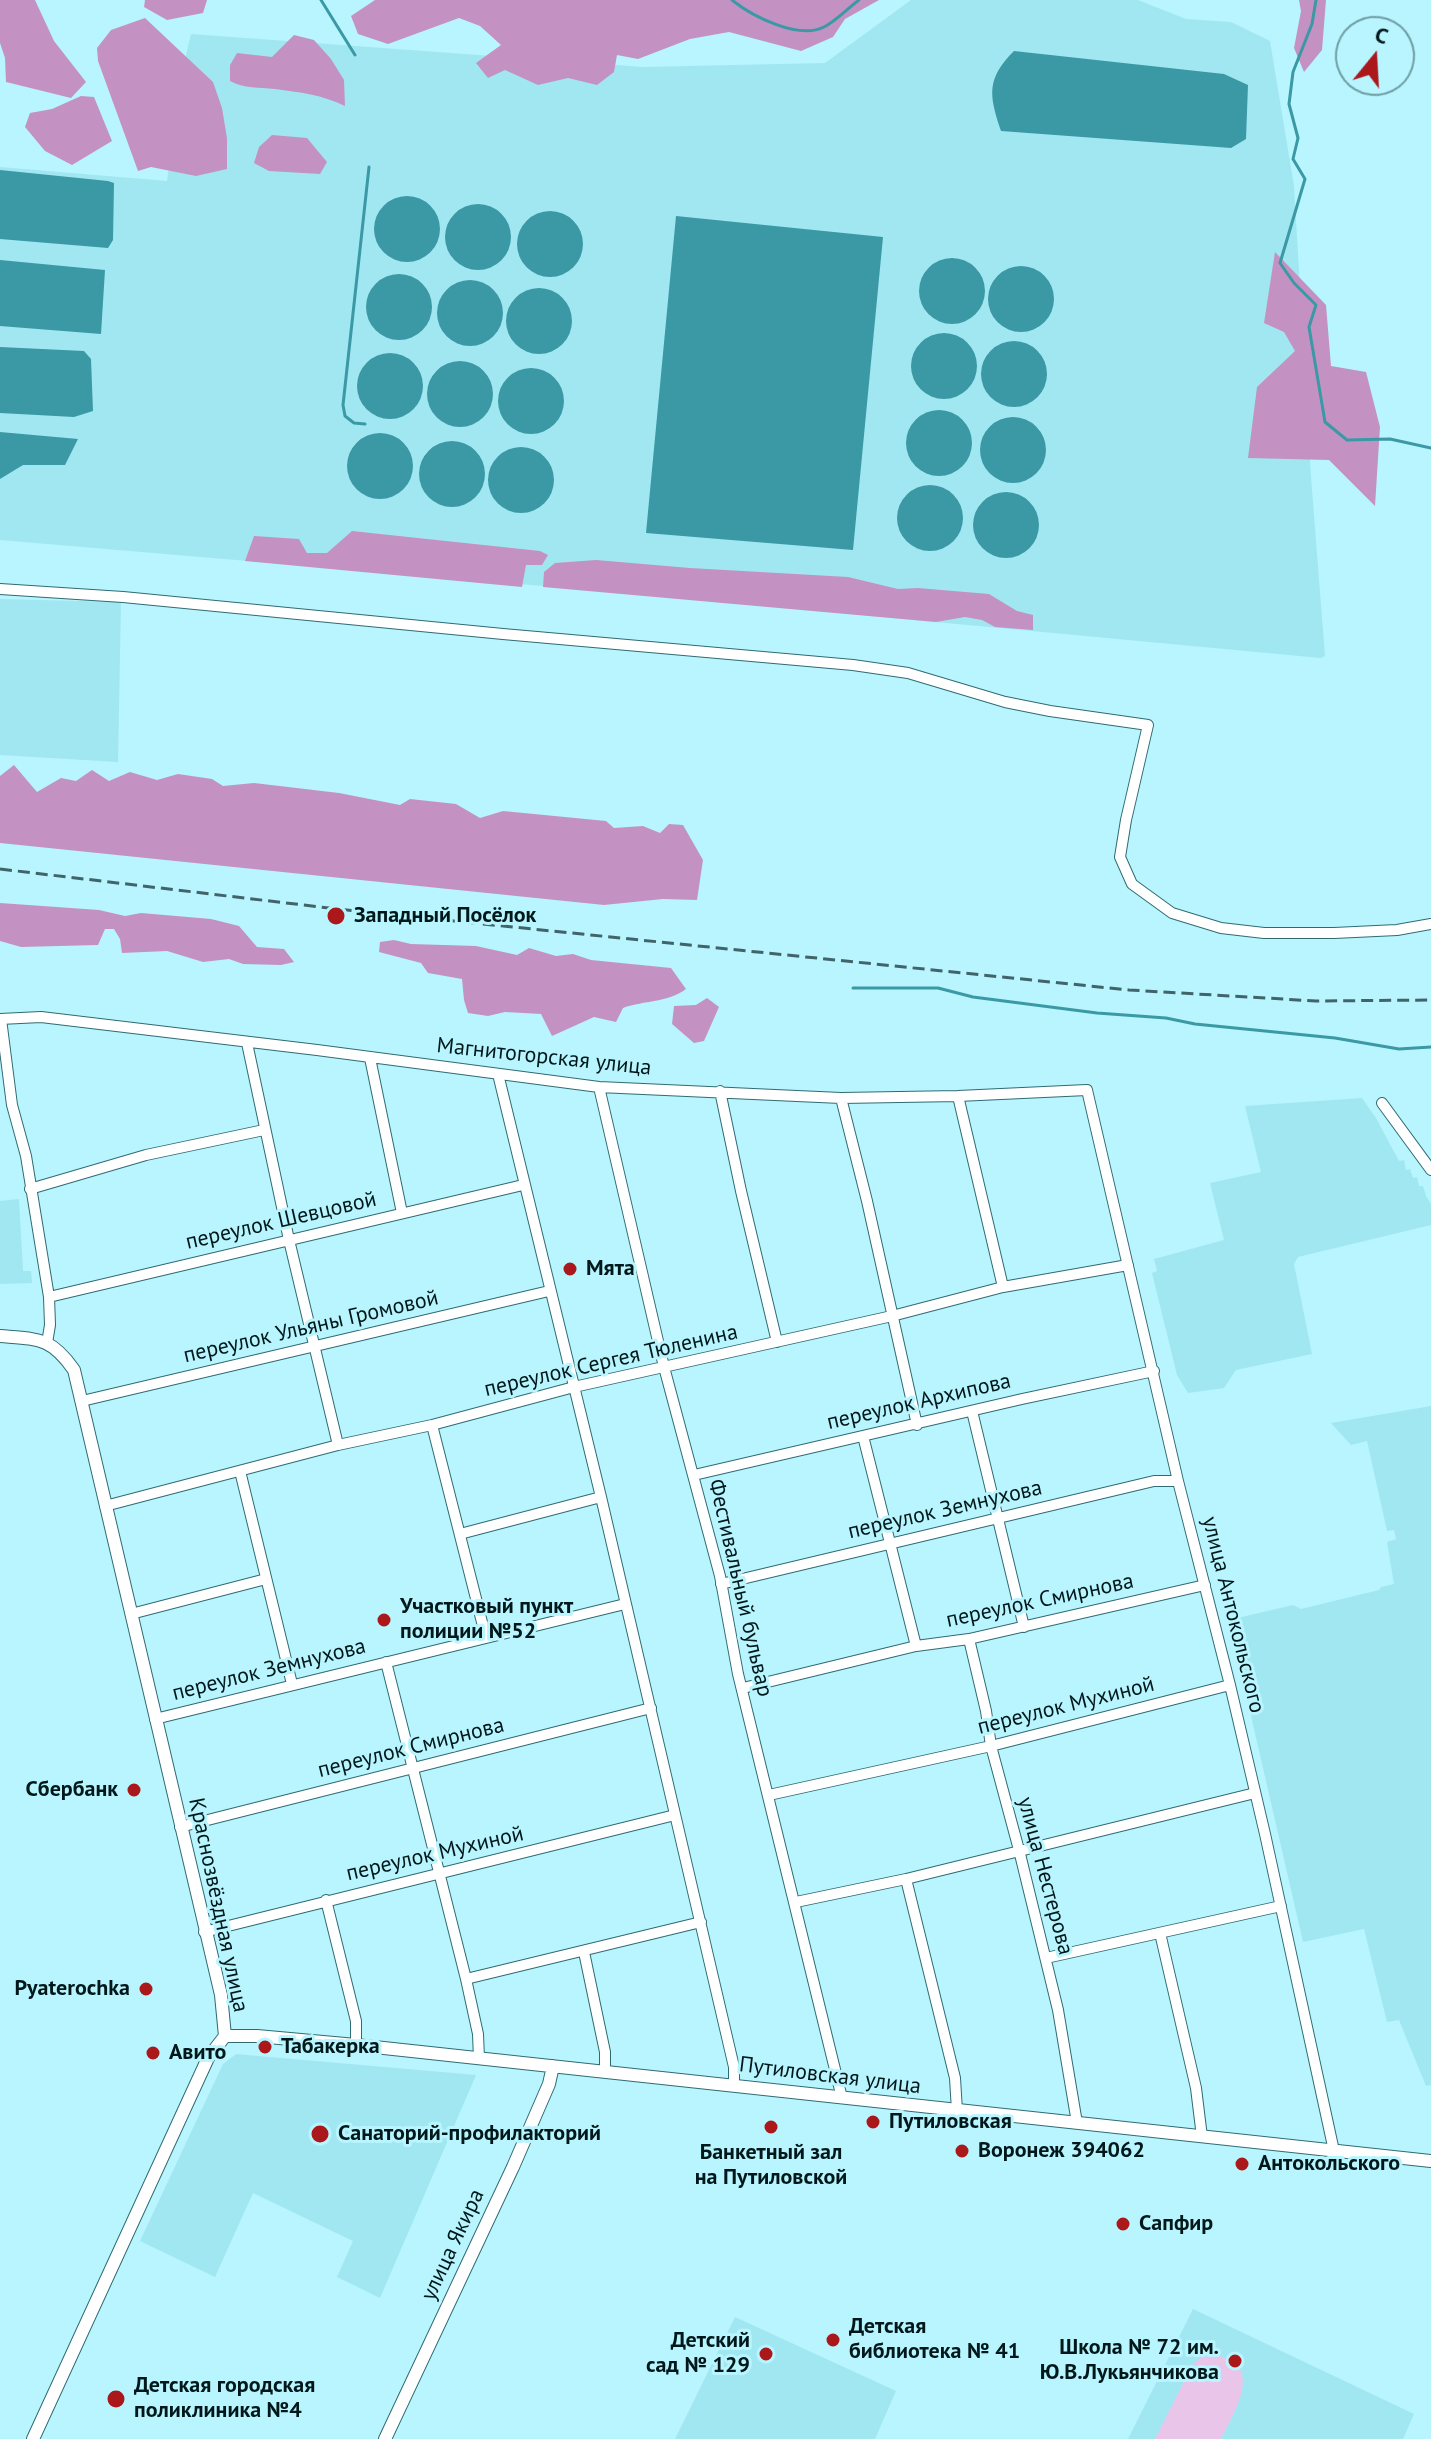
<!DOCTYPE html>
<meta charset="utf-8">
<style>
body{margin:0}
#map{position:relative;width:1431px;height:2439px;overflow:hidden;background:#b8f5fe;font-family:"PT Sans",sans-serif}
canvas{display:block}
.north{position:absolute;left:1335px;top:16px;width:80px;height:80px;box-sizing:border-box;background:#b8f5fe;border:2px solid #6f9da3;border-radius:50%;rotate:18deg;font-size:22px;font-weight:700;line-height:32px;text-align:center;color:#01181b}
.north::after{content:'';display:block;margin:auto;width:28px;height:36px;background:#ab181b;clip-path:polygon(50% 0,100% 100%,50% 72%,0 100%)}
</style>
<div id="map">
<canvas width="1431" height="2439"></canvas>
<div class="north">С</div>
</div>
<script>
const c = document.querySelector('canvas').getContext('2d');
c.lineJoin = 'round';
function fill(path, color) {
  c.fillStyle = color;
  c.fill(path, 'evenodd');
}
function stroke(path, color, width, dash) {
  c.strokeStyle = color;
  c.lineWidth = width;
  c.lineCap = dash ? 'butt' : 'round';
  c.setLineDash(dash || []);
  c.stroke(path);
}
function label(font, color, halo, rows, align = 'center') {
  c.font = font + ' "PT Sans",sans-serif';
  c.lineWidth = 6;
  c.setLineDash([]);
  c.textBaseline = 'middle';
  c.strokeStyle = halo;
  c.fillStyle = color;
  for (const [text, x, y, turn = 0] of rows) {
    c.save();
    c.translate(x, y);
    c.rotate((+turn || 0) * Math.PI / 180);
    c.textAlign = isNaN(turn) ? turn : align;
    if (halo) c.strokeText(text, 0, 0);
    c.fillText(text, 0, 0);
    c.restore();
  }
}
fill(new Path2D(`
 M911 0H1138L1186 19 1231 22 1270 41 1294 186 1311 477 1325 656 1321 658 614 592 0 540V167L167 181 180 80 191 34 643 67 825 63Z
 M0 599 121 602 118 762 0 755Z
 M1362 1098 1376 1118 1399 1161 1404 1160 1406 1170 1410 1169 1413 1178 1417 1177 1419 1186H1423L1426 1196 1431 1204V1225L1298 1257 1294 1264 1312 1354 1236 1370 1224 1388 1188 1393 1177 1375 1152 1273 1157 1271 1154 1259 1224 1240 1210 1183 1261 1172 1245 1106Z
 M19 1199 23 1271H31L32 1283 0 1284V1201Z
 M1431 1406V2085L1426 2086 1399 2020 1387 2022 1364 1929 1303 1942 1229 1620 1293 1605 1301 1609 1379 1590 1381 1587 1394 1584 1387 1542 1396 1539 1394 1530 1387 1531 1367 1441 1351 1445 1331 1423Z
 M236 2054 476 2075 380 2298 337 2277 353 2241 253 2193 215 2277 140 2241 223 2064Z
 M1193 2309 1414 2414 1403 2439H1128Z
 M735 2317 896 2391 875 2439H675Z`), '#a1e7f1');
fill(new Path2D(`
 M1214 2355C1266 2363 1235 2411 1221 2439H1155L1193 2364 1202 2357Z`), '#e9c6e9');
fill(new Path2D(`
 M0 0H35L54 41 86 82 71 98 6 82 5 58 0 43Z
 M145 0H207L203 13 167 20 144 7Z
 M375 0H879L845 19 833 37 801 51 729 32 690 39 638 59 617 55 614 72 597 85 568 78 538 85 505 70 488 78 476 63 501 45 480 26 459 18 388 44 358 34 351 16Z
 M1299 0H1326L1322 50 1304 72 1294 48 1301 11Z
 M145 18 213 82 222 108 227 138V169L196 176 151 167 138 171 98 61 97 48 111 30Z
 M294 35 314 40 331 59 344 80 345 106C323 95 299 92 275 89 259 87 244 89 230 81V65L237 53 272 57Z
 M81 96 94 97 112 141 72 165 45 151 25 127 30 113 52 109Z
 M272 135 307 138 327 162 320 174 269 171 254 163 259 147Z
 M1275 252 1326 305 1331 366 1366 372 1380 427 1375 506 1329 460 1248 458 1257 387 1295 351 1284 332 1264 323Z
 M352 531 540 551 548 555 542 565H526L522 587 245 561 254 536 299 539 307 553H327Z
 M596 560 690 568 848 577 898 589 918 588 989 594 1017 611 1033 615V630L995 627 982 620 965 617 936 622 543 587 544 572 555 563Z
 M14 765 37 792 61 778 76 781 92 770 109 781 130 772 157 780 178 774 212 779 223 786 254 783 339 793 400 805 410 799 456 804 480 818 503 811 606 821 614 828 643 826 660 833 669 824 683 825 703 860 697 900 663 899 604 905 0 843V776Z
 M0 903 99 910 125 916 141 913 211 919 239 926 257 947 284 949 294 962 281 965 243 964 229 959 203 962 167 951 122 953 120 939 114 929H105L98 945 21 947 0 941Z
 M394 940 411 944 476 946 517 955 529 948 556 956 573 954 591 960 671 968 686 989C667 1003 645 1000 623 1008L616 1022 594 1017 552 1036 541 1014 505 1012 488 1016 468 1013 464 1000 462 979 428 973 421 963 379 952 380 942Z
 M707 998 719 1007 704 1041 694 1043 672 1024 674 1006 696 1005Z`), '#c392c3');
fill(new Path2D(`
 M1014 51 1224 74 1248 85 1246 139 1231 148 1001 131C989 95 986 79 1014 51Z
 M0 170 108 181 114 183 113 240 108 248 0 239Z
 M374 229a33 33 0 1 1 66 0a33 33 0 1 1-66 0Z
 M445 237a33 33 0 1 1 66 0a33 33 0 1 1-66 0Z
 M517 244a33 33 0 1 1 66 0a33 33 0 1 1-66 0Z
 M676 216 883 237 853 550 646 533Z
 M919 291a33 33 0 1 1 66 0a33 33 0 1 1-66 0Z
 M0 260 105 270 101 334 0 326Z
 M988 299a33 33 0 1 1 66 0a33 33 0 1 1-66 0Z
 M366 307a33 33 0 1 1 66 0a33 33 0 1 1-66 0Z
 M437 313a33 33 0 1 1 66 0a33 33 0 1 1-66 0Z
 M506 321a33 33 0 1 1 66 0a33 33 0 1 1-66 0Z
 M911 366a33 33 0 1 1 66 0a33 33 0 1 1-66 0Z
 M981 374a33 33 0 1 1 66 0a33 33 0 1 1-66 0Z
 M0 347 84 351 91 359 93 411 74 417 0 413Z
 M357 386a33 33 0 1 1 66 0a33 33 0 1 1-66 0Z
 M427 394a33 33 0 1 1 66 0a33 33 0 1 1-66 0Z
 M498 401a33 33 0 1 1 66 0a33 33 0 1 1-66 0Z
 M906 443a33 33 0 1 1 66 0a33 33 0 1 1-66 0Z
 M980 450a33 33 0 1 1 66 0a33 33 0 1 1-66 0Z
 M0 432 78 439 65 465H23L0 479Z
 M347 466a33 33 0 1 1 66 0a33 33 0 1 1-66 0Z
 M419 474a33 33 0 1 1 66 0a33 33 0 1 1-66 0Z
 M488 480a33 33 0 1 1 66 0a33 33 0 1 1-66 0Z
 M897 518a33 33 0 1 1 66 0a33 33 0 1 1-66 0Z
 M973 525a33 33 0 1 1 66 0a33 33 0 1 1-66 0Z`), '#3a99a5');
stroke(new Path2D(`
 M321 0 355 55
 M732 0C752 16 798 40 824 27 836 21 848 8 859 0
 M1316 0 1312 24 1293 72 1289 104 1298 138 1293 159 1305 179 1280 263 1294 283 1316 305 1309 327 1325 422 1347 440 1390 439 1431 448
 M365 424 354 423 345 416 343 405 369 167
 M853 988H938L973 997 1097 1013 1166 1018 1195 1024 1335 1038 1399 1049 1431 1047`), '#3a99a5', 3);
const minor = new Path2D(`
 M0 589 123 597 503 634 853 665 908 673 1005 702 1050 711 1148 725 1126 820 1120 857 1132 884 1172 913 1221 928 1264 933H1334L1397 930 1431 924
 M0 1019 41 1017 317 1050 599 1087 841 1098 958 1096 1087 1090 1178 1481 1230 1685 1265 1834 1334 2151
 M1 1019 12 1105 26 1156 49 1297 50 1325 47 1343
 M247 1043 289 1240 338 1445
 M370 1058 402 1213
 M498 1074 601 1497 734 2067V2085
 M599 1087 664 1367 720 1576 738 1674 842 2098
 M720 1091 741 1191 777 1342
 M958 1096 1003 1287
 M841 1098 867 1201 917 1425
 M1382 1103 1431 1170
 M30 1189 146 1155 264 1130
 M49 1297 523 1185
 M82 1401 549 1291
 M972 1411 1024 1627
 M432 1425 486 1638
 M863 1436 916 1646
 M240 1471 292 1684
 M694 1475 1022 1399 1154 1371
 M105 1506 338 1445 432 1425 574 1387 892 1316 1003 1287 1128 1265
 M460 1534 601 1497
 M721 1584 1154 1481H1178
 M131 1614 266 1579
 M969 1639 986 1711 991 1746 1019 1850 1058 2010 1077 2123
 M386 1662 466 1979 478 2034 479 2059
 M743 1688 916 1646 969 1639 1205 1585
 M155 1719 625 1604
 M769 1795 991 1746 1230 1685
 M180 1827 651 1708
 M906 1879 955 2078 957 2111
 M326 1900 356 2021V2045
 M796 1902 906 1879 1255 1793
 M204 1932 675 1815
 M1160 1933 1196 2088 1202 2137
 M584 1952 605 2052V2072
 M1046 1958 1281 1906
 M466 1979 701 1922`);
const tertiary = new Path2D(`
 M0 1336C38 1339 51 1337 74 1370L221 1995 225 2036 208 2058 33 2439
 M225 2036H257L356 2045 1431 2161
 M385 2439 513 2167 549 2084 553 2066`);
stroke(minor, '#306b73', 12);
stroke(tertiary, '#306b73', 14);
stroke(minor, '#fff', 10);
stroke(tertiary, '#fff', 12);
stroke(new Path2D(`
 M0 869 337 909 1129 990 1316 1001 1431 1000`), '#406469', 3, [12, 6]);
for (const [x, y, r, color] of [
 [336,916,10,"#ab181b"],
 [570,1269,8,"#ab181b"],
 [384,1620,8,"#ab181b"],
 [134,1790,8,"#ab181b"],
 [146,1989,8,"#ab181b"],
 [265,2047,8,"#ab181b"],
 [153,2053,8,"#ab181b"],
 [873,2122,8,"#ab181b"],
 [771,2127,8,"#ab181b"],
 [320,2134,10,"#ab181b"],
 [962,2151,8,"#ab181b"],
 [1242,2164,8,"#ab181b"],
 [1123,2224,8,"#ab181b"],
 [833,2340,8,"#ab181b"],
 [766,2354,8,"#ab181b"],
 [1235,2361,8,"#ab181b"],
 [116,2399,10,"#ab181b"]
]) {
  const dot = new Path2D();
  dot.arc(x, y, r, 0, 2 * Math.PI);
  c.fillStyle = color;
  c.fill(dot);
  stroke(dot, '#b8f5fe', 3);
}
label('bold 22px', '#01181b', '#b8f5fe', [
 ["Западный Посёлок",354,916],
 ["Мята",586,1269],
 ["Участковый пункт",400,1607],
 ["полиции №52",400,1632],
 ["Сбербанк",118,1790,"right"],
 ["Pyaterochka",130,1989,"right"],
 ["Табакерка",281,2047],
 ["Авито",169,2053],
 ["Путиловская",889,2122],
 ["Cанаторий-профилакторий",338,2134],
 ["Воронеж 394062",978,2151],
 ["Банкетный зал",771,2153,"center"],
 ["на Путиловской",771,2178,"center"],
 ["Антокольского",1258,2164],
 ["Сапфир",1139,2224],
 ["Детская",849,2327],
 ["библиотека № 41",849,2352],
 ["Детский",750,2341,"right"],
 ["сад № 129",750,2366,"right"],
 ["Школа № 72 им.",1219,2348,"right"],
 ["Ю.В.Лукьянчикова",1219,2373,"right"],
 ["Детская городская",134,2386],
 ["поликлиника №4",134,2411]
], 'left');
label('22px', '#01181b', '#b8f5fe', [
 ["Магнитогорская улица",544,1057,6],
 ["переулок Шевцовой",281,1221,-13],
 ["переулок Ульяны Громовой",311,1327,-13],
 ["переулок Сергея Тюленина",611,1361,-13],
 ["переулок Архипова",919,1402,-13],
 ["переулок Земнухова",945,1510,-13],
 ["Фестивальный бульвар",740,1588,77],
 ["переулок Смирнова",1040,1601,-12],
 ["улица Антокольского",1233,1615,76],
 ["переулок Земнухова",269,1670,-14],
 ["переулок Мухиной",1066,1706,-14],
 ["переулок Смирнова",411,1748,-14],
 ["переулок Мухиной",435,1854,-13],
 ["улица Нестерова",1045,1876,75],
 ["Краснозвёздная улица",218,1905,78],
 ["Путиловская улица",830,2076,7],
 ["улица Якира",453,2245,-65]
]);
</script>
